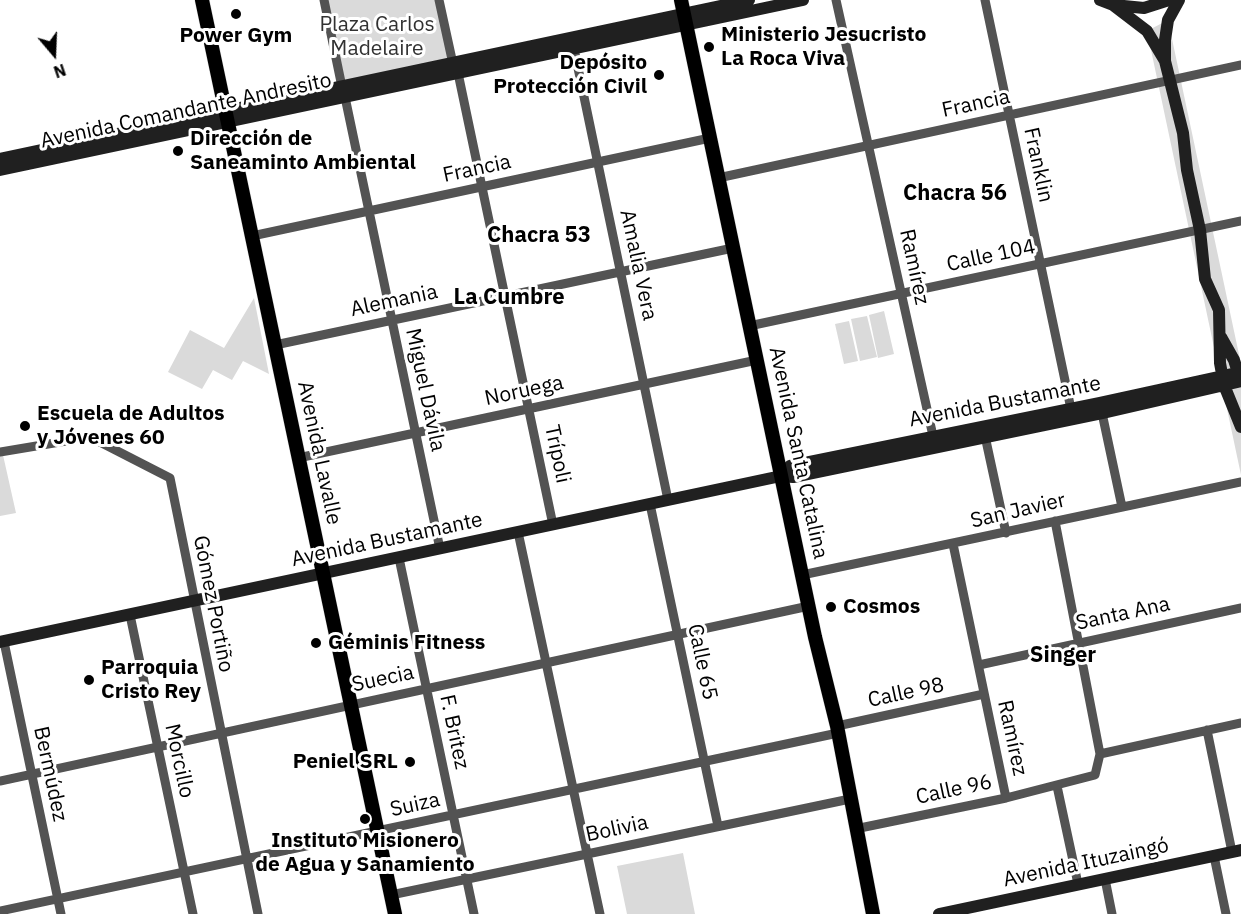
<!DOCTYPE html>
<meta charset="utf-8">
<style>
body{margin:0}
#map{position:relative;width:1241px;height:914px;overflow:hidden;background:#fff;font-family:"IBM Plex Sans",sans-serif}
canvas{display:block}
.north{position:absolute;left:24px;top:24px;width:60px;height:60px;-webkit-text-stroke:4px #fff;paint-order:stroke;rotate:161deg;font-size:16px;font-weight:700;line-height:24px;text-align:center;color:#000}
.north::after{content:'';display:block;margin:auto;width:21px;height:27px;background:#000;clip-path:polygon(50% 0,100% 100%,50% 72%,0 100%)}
</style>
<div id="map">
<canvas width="1241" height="914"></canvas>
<div class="north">N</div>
</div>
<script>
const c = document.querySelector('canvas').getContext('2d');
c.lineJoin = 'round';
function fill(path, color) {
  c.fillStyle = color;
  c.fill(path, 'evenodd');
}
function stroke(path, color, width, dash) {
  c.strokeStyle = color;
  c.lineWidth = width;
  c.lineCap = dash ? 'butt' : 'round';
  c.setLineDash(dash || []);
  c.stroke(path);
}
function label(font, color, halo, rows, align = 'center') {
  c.font = font + ' "IBM Plex Sans",sans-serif';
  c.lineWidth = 6;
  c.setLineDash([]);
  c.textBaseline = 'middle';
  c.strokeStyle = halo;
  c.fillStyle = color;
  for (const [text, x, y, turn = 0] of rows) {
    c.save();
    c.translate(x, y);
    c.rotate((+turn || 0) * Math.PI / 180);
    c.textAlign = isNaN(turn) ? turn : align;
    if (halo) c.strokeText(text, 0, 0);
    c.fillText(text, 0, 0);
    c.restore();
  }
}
fill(new Path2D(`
 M328 0H436L449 59 345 82Z
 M1168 20 1241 364V475L1147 31Z
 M254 298 269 374 243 361 232 380 213 370 202 389 168 372 190 330 224 348Z
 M884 311 894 354 878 358 869 315Z
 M867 316 877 357 860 361 851 319Z
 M849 321 858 361 844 364 835 324Z
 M3 455 16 513 0 516V456Z
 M683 853 695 914H627L617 866Z`), '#dadada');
const primary = new Path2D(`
 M202 0 395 914
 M681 0 815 637 837 726 873 914`);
stroke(primary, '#dbdbdb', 15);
stroke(new Path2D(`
 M324 0 342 87
 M439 0 453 64
 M836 0 933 436
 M985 0 1071 409
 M573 44 668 500
 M458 73 553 525
 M345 97 440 549
 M718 178 1241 65
 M252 236 710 138
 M749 326 1241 221
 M275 345 733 248
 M1102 413 1122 507
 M985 436 1006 533
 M0 452 90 437 170 478 258 914
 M298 458 757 360
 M650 504 718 826
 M518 532 600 914
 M953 544 1006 798
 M399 558 474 914
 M802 575 1241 482
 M130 615 193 914
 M4 642 61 914
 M979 665 1241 608
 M837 726 984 694
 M1207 730 1232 852
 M1100 754 1241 723
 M0 781 809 606
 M1057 786 1078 884
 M855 829 1006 798 1095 775 1100 754 1055 521
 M1214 856 1226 914
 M1105 879 1112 914
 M391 895 850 799
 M0 911 838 733`), '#535353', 9);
stroke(new Path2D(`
 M1100 0 1113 5 1147 31 1165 61
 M1179 0 1168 20 1165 40V61L1183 133 1187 170 1200 230 1205 279 1219 310 1220 363 1224 385 1241 427
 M1114 5 1144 8 1169 0
 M0 159 749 0
 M0 170 803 0
 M1221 337 1234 360 1240 379
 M781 476 790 466 1100 403 1241 372
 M0 642 781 476 793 477 1102 413 1241 381
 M939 914 1241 850`), '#202020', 12);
stroke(primary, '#000', 14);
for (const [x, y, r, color] of [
 [236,14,6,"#000"],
 [709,47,6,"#000"],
 [659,75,6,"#000"],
 [178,151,6,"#000"],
 [25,426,6,"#000"],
 [831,607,6,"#000"],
 [316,643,6,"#000"],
 [89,680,6,"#000"],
 [410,762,6,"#000"],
 [365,819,6,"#000"]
]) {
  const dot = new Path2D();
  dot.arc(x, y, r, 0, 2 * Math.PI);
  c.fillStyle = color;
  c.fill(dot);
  stroke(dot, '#fff', 2);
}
label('21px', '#313131', '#fff', [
 ["Plaza Carlos",377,25],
 ["Madelaire",377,49]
]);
label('bold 21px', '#000', '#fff', [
 ["Ministerio Jesucristo",721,35],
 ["La Roca Viva",721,59],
 ["Power Gym",236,36,"center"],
 ["Depósito",647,63,"right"],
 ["Protección Civil",647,87,"right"],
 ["Dirección de",190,139],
 ["Saneaminto Ambiental",190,163],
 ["Escuela de Adultos",37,414],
 ["y Jóvenes 60",37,438],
 ["Cosmos",843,607],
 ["Géminis Fitness",328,643],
 ["Parroquia",101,668],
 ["Cristo Rey",101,692],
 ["Peniel SRL",398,762,"right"],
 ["Instituto Misionero",365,841,"center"],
 ["de Agua y Sanamiento",365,865,"center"]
], 'left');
label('21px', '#000', '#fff', [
 ["Francia",976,104,-12],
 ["Avenida Comandante Andresito",186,111,-12],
 ["Franklin",1038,165,78],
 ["Francia",477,169,-12],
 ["Calle 104",991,256,-12],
 ["Amalia Vera",638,265,78],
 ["Ramírez",914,267,78],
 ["Alemania",394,301,-12],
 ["Miguel Dávila",425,390,78],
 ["Noruega",524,391,-12],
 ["Avenida Bustamante",1005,402,-11],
 ["Avenida Lavalle",319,453,78],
 ["Avenida Santa Catalina",798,453,78],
 ["Trípoli",557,454,78],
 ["San Javier",1018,511,-13],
 ["Avenida Bustamante",387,540,-12],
 ["Gómez Portiño",213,604,79],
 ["Santa Ana",1123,614,-12],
 ["Calle 65",702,662,78],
 ["Suecia",383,679,-12],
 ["Calle 98",906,693,-12],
 ["F. Britez",454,732,78],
 ["Ramírez",1012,738,78],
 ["Morcillo",179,761,78],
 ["Bermúdez",50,774,78],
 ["Calle 96",954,790,-12],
 ["Suiza",415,805,-12],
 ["Bolivia",617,829,-12],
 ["Avenida Ituzaingó",1086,863,-12]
]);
label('bold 22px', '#000', '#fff', [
 ["Chacra 56",955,194],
 ["Chacra 53",539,236],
 ["La Cumbre",509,298],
 ["Singer",1063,656]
]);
</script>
